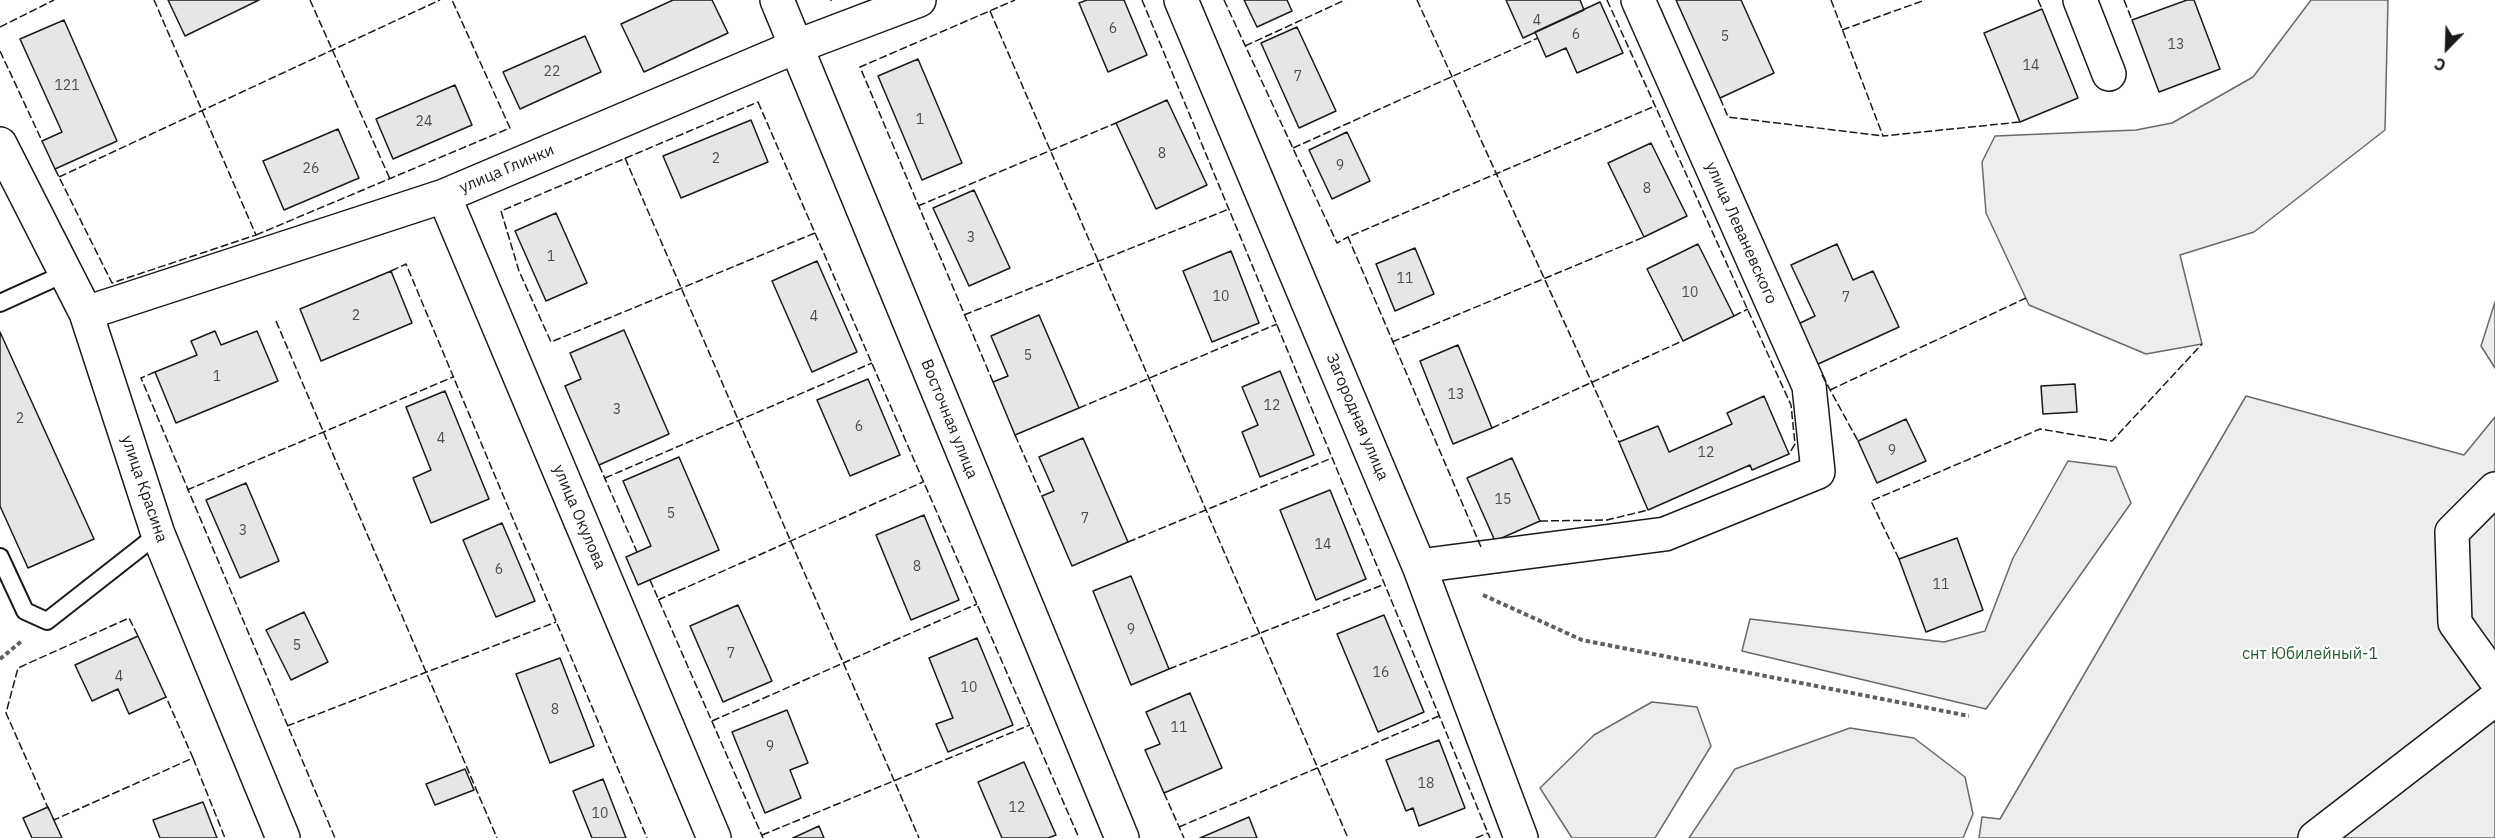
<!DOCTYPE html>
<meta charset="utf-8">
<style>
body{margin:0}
#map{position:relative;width:2495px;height:838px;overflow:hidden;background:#fff;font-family:"IBM Plex Sans",sans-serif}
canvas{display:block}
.north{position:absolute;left:2417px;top:18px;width:60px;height:60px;-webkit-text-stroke:4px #fff;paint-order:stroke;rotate:203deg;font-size:16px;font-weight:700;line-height:24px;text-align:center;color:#1a1a1a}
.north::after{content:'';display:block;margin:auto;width:21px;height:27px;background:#1a1a1a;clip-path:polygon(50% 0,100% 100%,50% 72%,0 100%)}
</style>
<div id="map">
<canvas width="2495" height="838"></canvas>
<div class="north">С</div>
</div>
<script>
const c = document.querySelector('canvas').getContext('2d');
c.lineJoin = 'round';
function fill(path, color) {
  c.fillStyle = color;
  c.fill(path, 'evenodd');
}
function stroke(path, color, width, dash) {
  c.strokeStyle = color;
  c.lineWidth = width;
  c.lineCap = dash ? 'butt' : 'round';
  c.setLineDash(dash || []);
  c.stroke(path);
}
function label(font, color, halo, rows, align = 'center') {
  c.font = font + ' "IBM Plex Sans",sans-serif';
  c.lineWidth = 4.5;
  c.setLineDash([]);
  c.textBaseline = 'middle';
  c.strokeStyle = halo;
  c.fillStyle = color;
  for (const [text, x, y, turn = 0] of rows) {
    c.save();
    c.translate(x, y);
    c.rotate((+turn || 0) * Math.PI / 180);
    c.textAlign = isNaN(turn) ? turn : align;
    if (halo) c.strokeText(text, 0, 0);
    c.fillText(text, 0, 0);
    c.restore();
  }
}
const built = new Path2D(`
 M2311 0H2388L2385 130 2254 232 2180 255 2202 344 2146 354 2029 305 1986 213 1982 162 1995 136 2136 130 2172 123 2253 77Z
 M2495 302V368L2481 346Z
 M2246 396 2464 455 2495 417V838H1979L1982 817 2000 819Z
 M2068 461 2116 467 2131 503 1986 709 1742 651 1750 619 1944 642 1985 631 2013 558Z
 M1652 702 1697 707 1711 746 1655 838H1572L1540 788 1594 735Z
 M1850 728 1914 738 1965 777 1973 814 1963 838H1689L1735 769Z`);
fill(built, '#ededed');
stroke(built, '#6a6a6a', 1.5);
const building = new Path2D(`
 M168 0H259L185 36Z
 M673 0H712L728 33 644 72 621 24Z
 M1087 0H1124L1147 55 1108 72 1079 3Z
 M1244 0H1287L1292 11 1257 27Z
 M1506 0H1580L1584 10 1523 38Z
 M1676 0H1741L1774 73 1720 98Z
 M2187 0H2194L2220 69 2159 92 2132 20Z
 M1600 2 1623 53 1577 73 1566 48 1546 57 1535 32Z
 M2042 9 2078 98 2020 122 1984 33Z
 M64 20 117 141 55 169 42 141 62 132 20 39Z
 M1297 27 1336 111 1299 128 1261 43Z
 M585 36 601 72 520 109 503 72Z
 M918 59 962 163 922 180 878 76Z
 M455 85 472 125 393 159 376 119Z
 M1167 100 1207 185 1156 209 1116 123Z
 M751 120 768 162 681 198 663 156Z
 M338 129 359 178 284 210 263 161Z
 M1347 132 1370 181 1332 199 1309 150Z
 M1651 143 1687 216 1644 237 1608 163Z
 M974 190 1010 268 969 286 933 208Z
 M556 213 587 283 546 301 515 231Z
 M1698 244 1734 316 1683 341 1647 269Z
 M1837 244 1853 280 1873 271 1899 327 1816 365 1798 324 1815 316 1791 265Z
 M1415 248 1434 294 1395 311 1376 264Z
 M1231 251 1259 323 1212 342 1183 271Z
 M817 261 857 352 812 372 772 281Z
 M391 271 412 323 321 361 300 309Z
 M1039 315 1079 408 1015 435 993 382 1008 376 991 336Z
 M624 330 669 434 599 465 565 386 581 379 570 353Z
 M215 331 221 345 257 331 278 381 176 423 155 372 197 355 191 341Z
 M0 332 94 539 28 568 0 506Z
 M1458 345 1492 428 1453 444 1420 361Z
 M1280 371 1314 455 1260 477 1242 432 1258 425 1242 387Z
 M868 379 900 455 850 476 817 400Z
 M2075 384 2077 412 2043 414 2041 386Z
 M445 391 489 499 431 523 413 478 431 470 406 407Z
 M1764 396 1789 454 1752 470 1750 465 1648 510 1619 442 1658 426 1669 452 1732 424 1727 413Z
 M1906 419 1926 461 1877 483 1858 441Z
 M1083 438 1128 542 1072 566 1042 496 1054 491 1039 457Z
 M679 457 719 550 638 585 626 557 651 546 623 481Z
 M1512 458 1540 521 1495 541 1467 478Z
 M246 483 279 561 240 578 206 500Z
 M1330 490 1366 579 1316 600 1280 510Z
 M924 515 959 600 911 620 876 535Z
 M502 523 535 601 496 617 463 540Z
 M1957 538 1983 610 1926 632 1899 559Z
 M1131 576 1169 669 1131 685 1093 591Z
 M738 605 772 681 723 702 690 626Z
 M304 612 328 662 291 680 266 630Z
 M1384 615 1424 712 1378 732 1337 634Z
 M138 636 166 697 129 714 118 689 92 701 75 665Z
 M977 638 1013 725 948 752 936 724 953 718 929 658Z
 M560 658 594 746 550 763 516 674Z
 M1190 693 1222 768 1164 793 1145 750 1160 744 1146 712Z
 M787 710 808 763 790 770 801 798 765 813 732 732Z
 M1439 740 1465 808 1419 826 1413 808 1406 811 1386 760Z
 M1024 762 1056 835 1048 838H1002L978 782Z
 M465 769 474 790 435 805 426 784Z
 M603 779 626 838H592L573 791Z
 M203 802 217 838H160L153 820Z
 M48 807 62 838H32L23 818Z
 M1249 817 1257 838H1200Z
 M819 826 824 838H793Z`);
fill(building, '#e6e6e6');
stroke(building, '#1a1a1a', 1.5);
const lane = new Path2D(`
 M0 303 66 273
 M0 557 25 611 47 621 158 534`);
const street = new Path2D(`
 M777 0 1122 838
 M1181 0 1419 566 1521 838
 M2080 0 2109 74
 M0 144 86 313 158 534 283 838
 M444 196 714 838
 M86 313 444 196 795 47 919 0
 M2495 489 2452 532 2455 623 2495 679
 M1419 566 1665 534 1818 472 1809 386 1638 0
 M2315 838 2495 699`);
stroke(lane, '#1a1a1a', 20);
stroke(street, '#1a1a1a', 36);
stroke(new Path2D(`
 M1483 595 1582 640 1969 716
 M0 659 23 640`), '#5f5f5f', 4, [4.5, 3]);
stroke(lane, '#fff', 16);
stroke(street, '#fff', 33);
stroke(new Path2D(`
 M310 0 390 179
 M831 0V1
 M1142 0 1490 838
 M1224 0 1337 243 1348 237
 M1417 0 1619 442
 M1607 0 1791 405 1795 444 1789 454
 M1831 0 1883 136 2020 122
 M2038 0 2042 9
 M2124 0 2132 20
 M990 11 1348 838
 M0 27 54 0
 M1842 30 1925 0
 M1245 46 1345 0
 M0 51 42 141
 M1720 98 1728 117 1883 136
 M758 102 815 233 551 342 519 271 501 211Z
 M1293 148 1538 38
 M625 158 919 838
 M55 169 112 283 256 235 154 0
 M59 177 440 0
 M918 206 1116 123
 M815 233 1079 838
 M256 235 510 128 452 0
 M391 271 406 264 647 838
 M964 315 1229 209
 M1734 316 1748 309
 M276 321 497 838
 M1392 342 1644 237
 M155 372 141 378 335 838
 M1822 375 1858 441
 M993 382 860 67 1015 0
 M1830 390 2026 298
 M1079 408 1277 324
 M1492 428 1682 341
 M1015 435 1042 496
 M599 465 637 552
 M605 478 872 363
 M187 490 453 377
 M1540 521 1607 520 1648 510
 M1128 542 1332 458
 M1481 547 1348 237 1655 106
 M1899 559 1871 501 2040 429 2112 441 2202 344
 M650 580 763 838
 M658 600 923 482
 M1169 669 1385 584
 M712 721 977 604
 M287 726 556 622
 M193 758 225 838
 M1164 793 1184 838
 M49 810 6 713 18 668 129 618 138 636
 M53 818 54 820 193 758 166 697
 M1179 827 1439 716
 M762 835 1030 725
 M1476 838 1488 833`), '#1a1a1a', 1.5, [8, 3]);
label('14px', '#4d4d4d', null, [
 ["4",1537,21],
 ["6",1113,29],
 ["6",1576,35],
 ["5",1725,37],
 ["13",2176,45],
 ["14",2031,66],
 ["22",552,72],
 ["7",1298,77],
 ["121",67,86],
 ["1",920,120],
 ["24",424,122],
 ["8",1162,154],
 ["2",716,159],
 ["9",1340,166],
 ["26",311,169],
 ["8",1647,189],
 ["3",971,238],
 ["1",551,257],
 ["11",1405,279],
 ["10",1690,293],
 ["10",1221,297],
 ["7",1846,298],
 ["2",356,316],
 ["4",814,317],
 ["5",1028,356],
 ["1",217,377],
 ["13",1456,395],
 ["12",1272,406],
 ["3",617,410],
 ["2",20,419],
 ["6",859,427],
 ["4",441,439],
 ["9",1892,451],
 ["12",1706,453],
 ["15",1503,500],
 ["5",671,514],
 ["7",1085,519],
 ["3",243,531],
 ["14",1323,545],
 ["8",917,567],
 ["6",499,570],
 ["11",1941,585],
 ["9",1131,630],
 ["5",297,646],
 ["7",731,654],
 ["16",1381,673],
 ["4",119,677],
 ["10",969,688],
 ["8",555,710],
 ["11",1179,728],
 ["9",770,747],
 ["18",1426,784],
 ["12",1017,808],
 ["10",600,814]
]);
label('16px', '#1a1a1a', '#fff', [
 ["улица Глинки",507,169,-23],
 ["улица Леваневского",1741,233,66],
 ["Загородная улица",1357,417,67],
 ["Восточная улица",949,419,68],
 ["улица Красина",144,489,71],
 ["улица Окулова",579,517,67]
]);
label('16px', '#2b5a34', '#fff', [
 ["снт Юбилейный-1",2310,654]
]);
</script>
